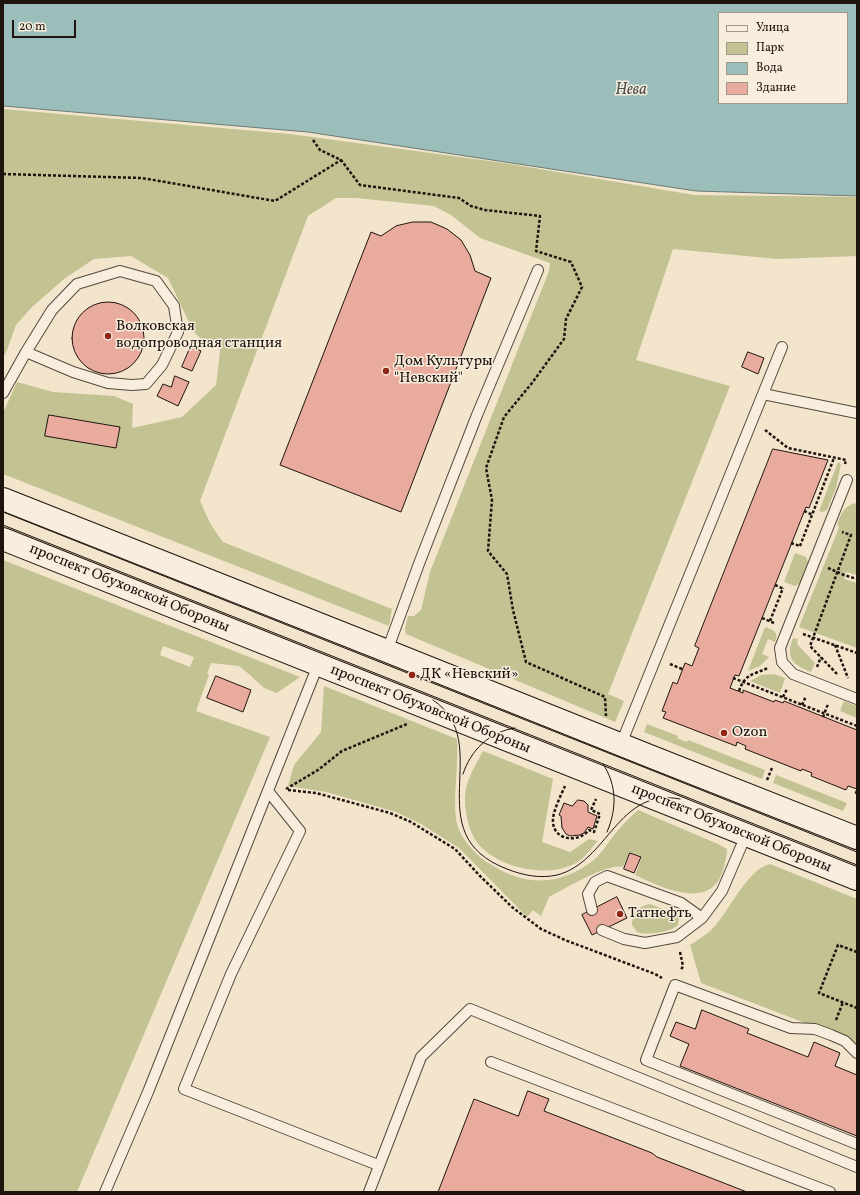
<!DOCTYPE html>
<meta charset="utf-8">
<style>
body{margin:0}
#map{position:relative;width:860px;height:1195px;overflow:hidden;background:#f3e5cc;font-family:Vollkorn,serif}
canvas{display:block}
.frame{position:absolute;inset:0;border:4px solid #1f130e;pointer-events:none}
.legend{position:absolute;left:718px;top:12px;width:130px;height:92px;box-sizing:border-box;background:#f7eede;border:1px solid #a1968b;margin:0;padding:5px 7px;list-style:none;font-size:12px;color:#1f130e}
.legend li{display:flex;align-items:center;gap:8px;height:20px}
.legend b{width:20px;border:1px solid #a1968b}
.scale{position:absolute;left:12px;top:20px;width:64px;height:18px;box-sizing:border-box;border:2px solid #1f130e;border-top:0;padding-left:5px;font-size:12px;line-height:14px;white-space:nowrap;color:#1f130e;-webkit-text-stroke:3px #f7eede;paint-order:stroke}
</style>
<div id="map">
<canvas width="860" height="1195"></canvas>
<div class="frame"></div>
<ul class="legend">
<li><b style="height:5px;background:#f7eede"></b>Улица</li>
<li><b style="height:11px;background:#c2c293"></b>Парк</li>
<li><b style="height:11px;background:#9cbebb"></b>Вода</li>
<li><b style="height:11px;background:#e9ab9d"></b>Здание</li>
</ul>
<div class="scale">20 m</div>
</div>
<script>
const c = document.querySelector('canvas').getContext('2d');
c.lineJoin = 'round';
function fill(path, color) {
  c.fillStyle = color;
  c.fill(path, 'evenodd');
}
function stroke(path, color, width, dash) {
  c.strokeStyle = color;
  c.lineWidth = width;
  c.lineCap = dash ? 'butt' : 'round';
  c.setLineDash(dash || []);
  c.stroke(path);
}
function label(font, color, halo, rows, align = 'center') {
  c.font = font + ' Vollkorn,serif';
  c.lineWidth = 3;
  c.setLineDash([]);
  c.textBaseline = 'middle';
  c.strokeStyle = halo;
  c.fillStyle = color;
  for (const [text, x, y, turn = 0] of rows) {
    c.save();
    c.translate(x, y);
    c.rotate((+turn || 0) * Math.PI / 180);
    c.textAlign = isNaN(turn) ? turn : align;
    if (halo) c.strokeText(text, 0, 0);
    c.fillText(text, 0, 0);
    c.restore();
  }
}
fill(new Path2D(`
 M3 109 290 134 504 163 694 195 857 197V256L777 259 673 249 636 360 730 386 608 694 624 701 615 722 406 634 405 628 408 616H414L421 610 430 572 549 271 550 263 480 238 451 215 434 206 356 198H336L308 216 200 501 211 525 223 542 392 609 389 626 3 474V413L17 382 53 392 114 396 133 404 132 428 182 417 216 385 221 343H205L193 331 168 278 131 256 94 259 64 279 31 308 16 325 7 350 3 358ZM49 415 120 427 116 448 46 436Z
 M838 462 841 464 836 488 827 510 823 512 819 511Z
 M857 503V575L846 572 844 579 857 583V648L799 627 838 530 839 526 837 525C841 514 844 505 857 503Z
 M795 553 806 557 808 562 800 583 795 586 784 582Z
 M3 560 300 677 277 693 264 688 250 675 239 666 211 663 207 674 209 675 196 711 270 737 77 1192H3ZM163 646 194 657 190 667 160 655Z
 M765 627C774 630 779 632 775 642L768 639 762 654 769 657 760 666 748 671Z
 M793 638 798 639 797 644 815 663 811 672C793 665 785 658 793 638Z
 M774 674 785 678 780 693 750 681 761 675Z
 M324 686 457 739C459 765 453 794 456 819 459 837 474 854 490 864 525 887 561 886 594 860 602 853 608 842 615 834 622 825 630 817 638 810L718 844 727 849C727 856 725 863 723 870 711 912 661 887 635 875L642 857 630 852 623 867C607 863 565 889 549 897L541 916 533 910 527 917 459 848 421 824 396 812 326 792 288 786 294 765 321 732Z
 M844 701 857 706V718L840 711Z
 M647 724 678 736 677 738 687 742 688 740 765 770 762 779 644 732Z
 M483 751 553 779 542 842 570 852 589 839 598 841C591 848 585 858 576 863 549 878 504 869 482 848 470 837 465 815 465 799 465 781 475 766 483 751Z
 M776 775 847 803 843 811 773 783Z
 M770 864 857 899V1043L701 983 690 945C699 939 708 934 715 926 730 909 748 869 770 864Z
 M650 904 676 914 679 918 678 925C672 932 646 936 637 932L632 925C632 914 638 906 650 904Z`), '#c2c293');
const water = new Path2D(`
 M3 3H857V196L696 191 308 132 3 106ZM719 13H847V103H719Z`);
fill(water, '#9cbebb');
stroke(water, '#6a7a76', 1);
const building = new Path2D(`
 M413 222H431L447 229 461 240 470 255 475 271 491 278 401 512 280 465 371 232 381 236 396 226Z
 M72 338a36 36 0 1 1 72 0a36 36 0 1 1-72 0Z
 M191 346 201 351 192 371 182 367Z
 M748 352 764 358 758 374 742 367Z
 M175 376 189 382 178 406 157 396 163 384 171 387Z
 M49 415 120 427 116 448 45 436Z
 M773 449 828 460 809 508 806 507 739 676 735 675 730 688 743 693V690L774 702 775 700 783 703 784 701 857 730V794L855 793 857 789 848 786 846 790 811 776 812 773 802 769 801 771 745 749 746 746 737 742 736 746 663 718 666 712 662 711 673 682 677 684 685 663 692 666 699 648 695 646Z
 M216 676 251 690 243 712 207 698Z
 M578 800 584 801 588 805V812L597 816 593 829 588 827 584 833 580 835 570 836 566 834 562 828 561 816 559 815 564 803 572 806Z
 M630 853 641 857 634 873 624 869Z
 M617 897 627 918 592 935 582 915Z
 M702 1010 749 1029 747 1033 808 1057 814 1042 840 1053 835 1066 857 1075V1136L680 1066 689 1044 670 1036 676 1022 695 1029Z
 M528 1091 549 1099 544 1111 652 1153 657 1157 747 1192H438L474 1099 518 1116Z`);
fill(building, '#e9ab9d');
stroke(building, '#1f130e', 1);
const lane = new Path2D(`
 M3 393 26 352 52 310 77 284 120 271 156 281 174 306 178 332 162 365 146 384 132 385 108 383 73 372 26 352
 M763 394 857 413
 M847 480 780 648 782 662 793 674 857 699
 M387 651 420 561 477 415 538 270
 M621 744 782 347
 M268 791 300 831 231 974 184 1089 378 1165
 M592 910 588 894 595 882 607 876 681 903 702 918
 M602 930 624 939 645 943 677 937 702 918 722 891 746 835
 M857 1053 845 1041 831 1035 815 1029 791 1028 675 985 646 1060 857 1144
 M491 1062 830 1192
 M105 1192 148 1092 318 665
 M369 1192 421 1057 470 1009 857 1167`);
const secondary = new Path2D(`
 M3 499 387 651 652 757 857 838
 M3 539 857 879`);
stroke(lane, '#54483e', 12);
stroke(secondary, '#1f130e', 24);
stroke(new Path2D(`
 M313 140 320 150 341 160 360 185 459 198 471 206 485 210 540 216 536 251 571 262 582 287 566 319 564 339 532 383 504 417 486 468 492 500 488 551 507 574 513 610 526 662 605 697 606 716
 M3 174 142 178 275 201 341 160
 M765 430 788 448 846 460 845 464
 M804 511 813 515
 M791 543 800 546
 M800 546 834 458
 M828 568 844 575 857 579
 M775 585 784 589
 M762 618 774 623
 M770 621 783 588
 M803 634 857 653
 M835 645 848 678
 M670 664 682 669
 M817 667 821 657
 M837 674 810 646 851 535 842 532
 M733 678 857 726
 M739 691C745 674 752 675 768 668
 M783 697 787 689
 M802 705 806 696
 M823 717 828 704
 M767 780 772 768
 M565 786C561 795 552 813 553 822 554 841 579 843 589 830L594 832 600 814 591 810 596 799
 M286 789 318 770 342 751 407 724
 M288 790 316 793 390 813 411 822 455 849 480 876 512 907 541 929 565 940 655 974 662 978
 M680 952 683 966 681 970
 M857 952 838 945 819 993 857 1008
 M836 1020 843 1002`), '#1f130e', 2.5, [3, 2]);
stroke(lane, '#f7eede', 10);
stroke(secondary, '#f7eede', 22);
stroke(new Path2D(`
 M3 512 857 852
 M3 525 857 865
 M433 700C497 743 415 834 507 869 522 875 540 879 557 875 608 862 618 787 680 799
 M603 764C617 785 617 809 607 832
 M463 774C471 750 489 732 515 728`), '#1f130e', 1);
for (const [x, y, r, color] of [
 [108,336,4,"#8f2418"],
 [386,371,4,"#8f2418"],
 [412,675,4,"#8f2418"],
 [724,733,4,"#8f2418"],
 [620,914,4,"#8f2418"]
]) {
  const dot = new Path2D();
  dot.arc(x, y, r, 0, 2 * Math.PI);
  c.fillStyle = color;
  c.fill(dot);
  stroke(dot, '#f7eede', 1.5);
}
label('15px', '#1f130e', '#f7eede', [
 ["Волковская",116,327],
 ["водопроводная станция",116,344],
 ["Дом Культуры",394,362],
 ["\"Невский\"",394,379],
 ["ДК «Невский»",420,675],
 ["Ozon",732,733],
 ["Татнефть",628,914]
], 'left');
label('15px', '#1f130e', '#f7eede', [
 ["проспект Обуховской Обороны",129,589,22],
 ["проспект Обуховской Обороны",430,710,22],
 ["проспект Обуховской Обороны",731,829,22]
]);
label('italic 16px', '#4b4f4b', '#f7eede', [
 ["Нева",631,91]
]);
</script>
